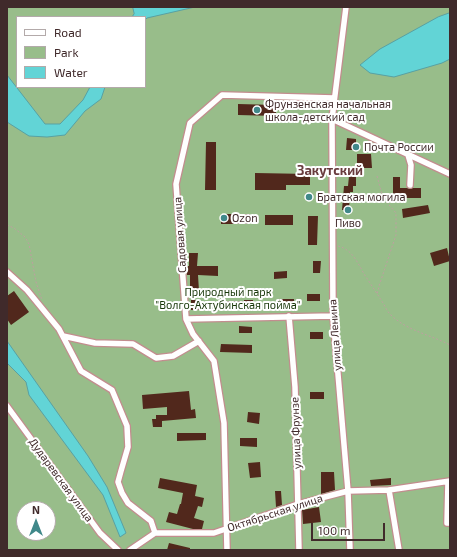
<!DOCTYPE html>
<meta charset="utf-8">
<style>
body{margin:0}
#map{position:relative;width:457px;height:557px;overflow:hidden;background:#fbd9d9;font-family:"Exo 2",sans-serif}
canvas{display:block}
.frame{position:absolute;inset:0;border:8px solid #402a2b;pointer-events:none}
.legend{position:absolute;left:16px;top:16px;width:130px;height:72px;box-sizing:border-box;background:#fff;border:1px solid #b3aaaa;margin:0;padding:5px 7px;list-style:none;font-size:12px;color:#402a2b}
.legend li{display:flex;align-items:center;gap:8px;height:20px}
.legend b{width:20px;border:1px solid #b3aaaa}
.north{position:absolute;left:16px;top:501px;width:40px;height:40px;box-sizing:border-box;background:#fff;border:1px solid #b3aaaa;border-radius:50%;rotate:0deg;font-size:11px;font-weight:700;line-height:16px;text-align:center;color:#402a2b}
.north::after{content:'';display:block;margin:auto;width:14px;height:18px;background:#40888a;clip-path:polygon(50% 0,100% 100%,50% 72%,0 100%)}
.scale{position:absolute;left:311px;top:523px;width:74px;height:18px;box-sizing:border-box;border:2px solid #402a2b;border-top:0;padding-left:5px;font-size:12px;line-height:14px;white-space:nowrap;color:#402a2b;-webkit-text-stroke:3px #fff;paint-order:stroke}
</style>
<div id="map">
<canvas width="457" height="557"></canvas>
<div class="frame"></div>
<ul class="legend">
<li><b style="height:5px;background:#fff"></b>Road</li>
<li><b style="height:11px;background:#98bd8a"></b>Park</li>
<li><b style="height:11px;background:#62d4d6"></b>Water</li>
</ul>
<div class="north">N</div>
<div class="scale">100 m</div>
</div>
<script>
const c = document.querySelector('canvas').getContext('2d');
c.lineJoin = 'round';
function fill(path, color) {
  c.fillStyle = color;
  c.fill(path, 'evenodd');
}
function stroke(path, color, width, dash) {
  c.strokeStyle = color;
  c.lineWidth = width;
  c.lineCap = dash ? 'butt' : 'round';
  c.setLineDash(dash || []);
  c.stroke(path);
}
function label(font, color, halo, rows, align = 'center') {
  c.font = font + ' "Exo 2",sans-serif';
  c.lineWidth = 4;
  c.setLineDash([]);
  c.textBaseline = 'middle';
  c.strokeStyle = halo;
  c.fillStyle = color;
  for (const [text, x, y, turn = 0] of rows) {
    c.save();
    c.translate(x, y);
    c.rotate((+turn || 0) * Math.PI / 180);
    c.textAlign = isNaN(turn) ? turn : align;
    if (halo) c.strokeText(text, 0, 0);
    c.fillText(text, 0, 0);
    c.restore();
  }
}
fill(new Path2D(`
 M7 7H450V550H7ZM17 17H145V87H17ZM24 509H48V533H24Z`), '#98bd8a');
const water = new Path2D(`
 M133 7H195L147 18 145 20V17H132L134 14Z
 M450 13V59L442 63 394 77 370 73 360 65 380 49 438 17Z
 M7 75 45 124H60L83 100 90 87H105L101 99 85 111 65 135 47 137 29 136 7 122Z
 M7 341 88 456 107 487 126 533 120 537 103 495 29 395 26 382 7 363Z`);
fill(water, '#62d4d6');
stroke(water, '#58a1a3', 1);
fill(new Path2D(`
 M238 104 276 105V116L238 115Z
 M347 138 356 139V150H346Z
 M206 142H216V190H205Z
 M357 154H371L372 168H357Z
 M255 173 310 174V185H286V190H255Z
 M349 176H356V186H353V192H350L349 210H342L344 186H348Z
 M393 177H400V188H407L410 189 413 188H421V198H400V200H393Z
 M428 205 430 213 403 218 402 209Z
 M221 214H250L249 224H221Z
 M265 215H293V225H265Z
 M308 216H318L317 245H308Z
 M447 248 450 261 434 266 430 253Z
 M189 253H198L197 266H218V276L198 275 199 291H190V275H187V266H189Z
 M313 261H321L320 273H313Z
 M287 271V278L274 279V272Z
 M14 291 29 312 11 325 7 319V296Z
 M307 294H320V301H307Z
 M279 299H294V307H280Z
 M191 300H196V302H200V310H191Z
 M244 300H253V309L239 308V310H227V301H244Z
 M239 326 252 327V333H239Z
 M310 332H323V339H310Z
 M221 344 252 345V353L220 352Z
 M189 391 191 410 195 409 196 418 162 421V427H153L152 419H156V415H167V407L143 409 142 395Z
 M310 392H324V399H310Z
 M248 412 260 413 259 424 247 422Z
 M177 433H206V440L177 441Z
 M240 438H257V447L240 446Z
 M260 462 261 477 250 478 248 463Z
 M321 472H334L335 490 321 494Z
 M160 478 197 485 195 496 204 498 202 507 198 506 194 518 204 521 202 529H193L166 522 169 512 177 514 180 504H181L183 493 158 488Z
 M391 478V485L371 486 370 480Z
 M275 491H281L282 505 276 507Z
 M319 507 321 522 303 524 302 510Z
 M169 543 190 548V550H167Z`), '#51281c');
const minor = new Path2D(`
 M346 7 332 119 450 174
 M332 119 333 316 348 491 350 550
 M408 155 411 165 410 185
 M7 272 27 290 59 329 81 371 112 390 127 426 128 447 121 471 118 482 122 493 128 503 151 521 155 533
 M289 316 295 387 299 550
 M186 319 333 316
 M63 336 95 343 133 344 156 358 173 356 199 341
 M7 406 100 533 118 550
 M448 482 447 523H450
 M389 490 399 550
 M130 550 155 533H214L298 504 348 491 389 490 450 481
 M227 550 224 423 214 361 193 334 186 319 176 184 190 123 222 95 334 98`);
stroke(minor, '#c28d8e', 8);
stroke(new Path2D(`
 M377 176 383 198 396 213V235L380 283 377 294
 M7 225 14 228 25 237 29 244 36 282 42 300
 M338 246C354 250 358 265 366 277 372 286 378 295 383 303 386 308 388 313 392 316 408 331 431 335 450 345`), '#bea0a0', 1, [2, 2]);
stroke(minor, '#fff', 5.5);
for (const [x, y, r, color] of [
 [257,110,4,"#40888a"],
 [356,147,4,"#40888a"],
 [309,197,4,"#40888a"],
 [348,210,4,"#40888a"],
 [224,218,4,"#40888a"]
]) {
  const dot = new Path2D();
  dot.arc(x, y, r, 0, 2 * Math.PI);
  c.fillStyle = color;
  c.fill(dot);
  stroke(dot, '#fff', 1.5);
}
label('11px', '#402a2b', '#fff', [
 ["Фрунзенская начальная",265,104],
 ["школа-детский сад",265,117],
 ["Почта России",364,147],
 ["Братская могила",317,197],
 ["Ozon",232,218],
 ["Пиво",348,223,"center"]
], 'left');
label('11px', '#402a2b', '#fff', [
 ["Садовая улица",180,235,-94],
 ["улица Ленина",335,335,-94],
 ["улица Фрунзе",296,433,-92],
 ["Дударевская улица",61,480,54],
 ["Октябрьская улица",275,513,-18]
]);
label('11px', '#183709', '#fff', [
 ["Природный парк",228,292],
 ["\"Волго-Ахтубинская пойма\"",228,305]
]);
label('bold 13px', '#693c3e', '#fff', [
 ["Закутский",330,171]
]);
</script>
